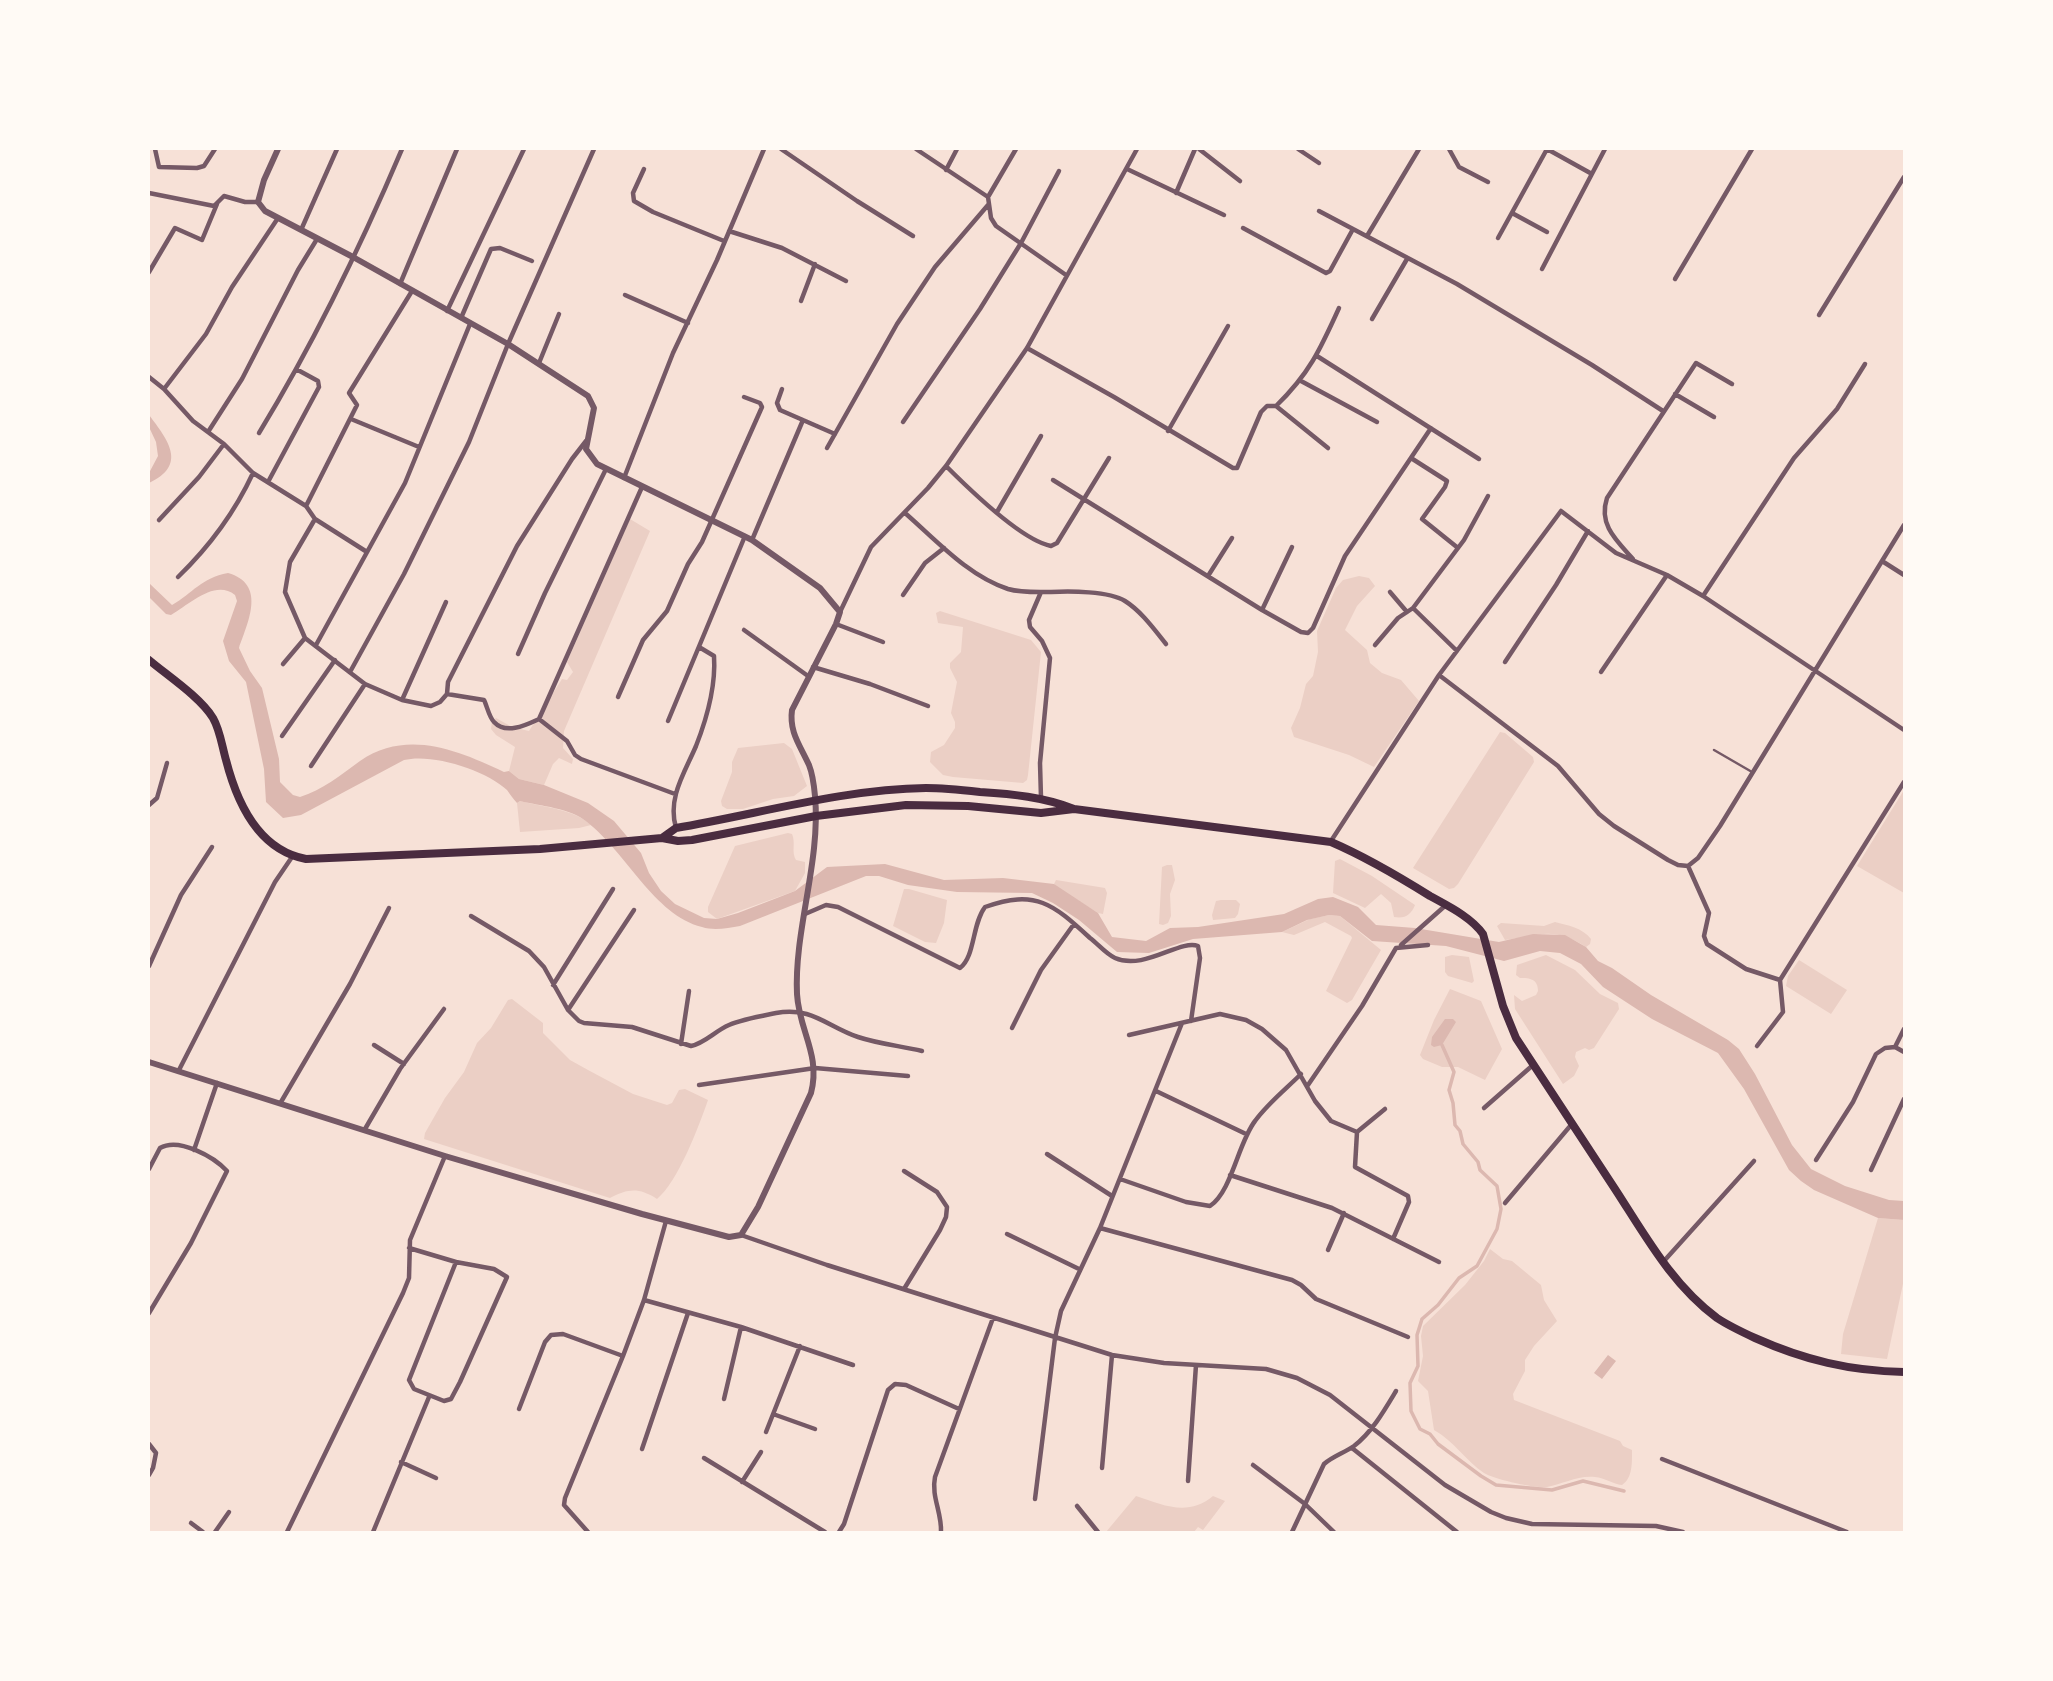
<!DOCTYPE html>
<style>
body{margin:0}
#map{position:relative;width:2053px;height:1681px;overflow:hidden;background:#f7e1d7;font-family:"Alegreya Sans",sans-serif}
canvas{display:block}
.frame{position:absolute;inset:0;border:150px solid #fffaf5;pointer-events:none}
</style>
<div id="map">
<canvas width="2053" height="1681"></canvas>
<div class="frame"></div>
</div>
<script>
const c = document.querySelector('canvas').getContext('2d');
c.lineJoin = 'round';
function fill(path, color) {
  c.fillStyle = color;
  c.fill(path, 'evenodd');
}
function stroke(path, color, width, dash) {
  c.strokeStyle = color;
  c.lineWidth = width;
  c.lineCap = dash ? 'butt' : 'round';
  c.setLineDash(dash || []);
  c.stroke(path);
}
fill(new Path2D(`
 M630 519 650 531 564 731 563 748 573 759 572 764 559 758 553 764 544 785 519 779 509 771 515 747 496 735 491 729 492 721 496 718 512 727 529 731 562 679 567 680 573 672 567 662Z
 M1359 576 1369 578 1375 586 1357 606 1345 630 1367 650 1370 663 1382 673 1401 680 1419 701 1374 767 1349 755 1294 737 1291 728 1300 708 1306 684 1313 676 1318 652 1317 631 1336 588 1343 580Z
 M940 611 1031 640 1041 652 1028 775 1027 780 1023 783 953 777 943 775 930 762 931 752 944 745 955 728V722L951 713 957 682 950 668V663L961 652 963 627 938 623 936 613Z
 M1500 732 1505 733 1533 757 1534 762 1458 884 1454 888 1449 889 1413 868Z
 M784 743 792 749 807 786 794 796 773 799 743 809H727L722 806 721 801 732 772V762L738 748Z
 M1904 790V893L1857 866Z
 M520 801C542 807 574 809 591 825L579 828 520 832 517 803Z
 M788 833 792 834C796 843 791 852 796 860L805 862V873L795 891 717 919 708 912V907L735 846Z
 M1340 859 1372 876 1415 905C1411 915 1405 919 1394 917L1391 903 1381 894 1365 908 1333 893 1335 861Z
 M1167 865H1172L1175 880 1170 894 1171 916 1168 923 1163 925 1159 924 1162 867Z
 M1056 880 1105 888 1107 893 1103 914 1098 913 1059 889 1054 884Z
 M904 889H909L947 900 944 923 936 943 925 942 893 926Z
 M1221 900H1236L1240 904 1238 914 1235 918 1213 920 1212 915 1216 901Z
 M1329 915 1340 916 1381 950 1352 1000 1347 1003 1326 991 1352 938 1351 936 1325 922 1294 935 1282 932 1310 919Z
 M1555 922C1567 925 1583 928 1591 939L1590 944 1586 947C1554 926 1540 935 1505 940L1497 926 1501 923 1544 926Z
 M1452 955 1469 957 1474 981 1472 983 1448 976 1445 972V957Z
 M1546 955 1575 970 1600 994 1618 1003 1619 1009 1594 1048 1589 1050 1585 1048 1576 1052 1575 1057 1579 1066 1574 1076 1563 1084 1515 1009 1514 995 1522 1001 1536 995 1538 991C1538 979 1530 978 1520 978L1516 975 1517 965Z
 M1799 960 1847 990 1831 1014 1786 986 1788 976Z
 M1450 989 1481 1001 1502 1049 1485 1080 1458 1067H1442L1423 1059 1420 1055 1434 1020Z
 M512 999 543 1023V1033L570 1060 588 1070 633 1094 667 1105 672 1103 679 1090 685 1089 708 1100C699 1126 678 1182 657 1199 638 1187 628 1189 610 1198L424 1139 425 1133 445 1098 464 1072 477 1043 491 1028 508 1000Z
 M1878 1218 1904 1220V1279L1887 1359 1841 1354 1843 1334Z
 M1490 1249 1503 1259 1512 1261 1541 1285 1544 1300 1557 1321 1534 1346 1525 1360V1371L1513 1394 1514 1400 1620 1441 1623 1446 1632 1450C1632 1462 1633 1478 1622 1485 1613 1484 1605 1478 1595 1477 1578 1475 1563 1484 1547 1487 1537 1489 1493 1479 1484 1473 1466 1461 1454 1441 1434 1430L1428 1391 1418 1381 1423 1356 1421 1336 1423 1326 1465 1285 1484 1261Z
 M1136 1496C1163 1505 1188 1517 1213 1496L1225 1501 1203 1530 1198 1527 1194 1532H1106Z`), '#ebcfc5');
fill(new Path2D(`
 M149 415C168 440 188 465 149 483V473L158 456 156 442 149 427Z
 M228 573C266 584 249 620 239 648L250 671 262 688 279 759 280 782 293 795 300 797C322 790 341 775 360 761 407 729 457 750 504 772L509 771 519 779 544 785 588 803 614 821 641 853 649 873 661 891 675 904 704 918 717 919 738 913 795 891 827 867 885 864 944 880 1003 878 1054 884 1098 913 1112 937 1146 941 1170 928 1198 927 1284 914 1318 899 1333 897 1358 907 1376 925 1415 928 1499 942 1533 934 1565 935 1586 947 1598 961 1612 968 1651 995 1728 1040 1739 1049 1755 1074 1792 1145 1811 1169 1845 1186 1889 1200 1904 1201V1220L1878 1218 1814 1190 1801 1181 1789 1170 1744 1089 1718 1053 1652 1019 1603 987 1581 964 1560 953 1540 951 1504 961 1446 946 1372 941 1340 916 1329 915 1307 920 1282 932 1193 939 1149 953 1117 952 1079 920 1053 903 1032 893 957 892 908 885 879 876H866L740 926C728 928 714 931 702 927 654 915 626 852 587 822 571 808 540 806 520 801L517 803C513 799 510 794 507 790 486 770 432 753 404 760L301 815 283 818 266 802 264 769 246 682 229 661 223 641 237 601 235 595C215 579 190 604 171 615L166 614 149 597V583L172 605C193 593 201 578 228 573Z
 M1445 1019H1453L1456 1022 1442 1045 1434 1047 1431 1045 1432 1037Z
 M1608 1355 1616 1361 1602 1379 1594 1373Z`), '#dcb8b0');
stroke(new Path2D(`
 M1442 1045 1454 1072 1449 1090 1453 1103 1455 1125 1460 1131 1463 1144 1478 1162 1480 1170 1497 1186 1501 1209 1497 1229 1477 1266 1459 1278 1438 1305 1422 1319 1417 1335 1418 1366 1410 1383 1411 1411 1420 1429 1430 1434 1438 1444 1481 1476 1496 1485 1552 1490 1583 1481 1624 1491`), '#dcb8b0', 3.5);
stroke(new Path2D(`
 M1714 750 1752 772`), '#755966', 2.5);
stroke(new Path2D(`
 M155 149 159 167 197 168 204 166 215 149
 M781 149 857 201 913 236
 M916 149 988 197
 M1199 149 1240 181
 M1298 149 1319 163
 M1449 149 1459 167 1488 182
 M1547 149 1592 174
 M644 169 633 193 634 201 653 212 724 241
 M1127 169 1224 215
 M946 170 957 149
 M149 193 214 206 224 196 245 202H258
 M1176 193 1195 149
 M988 197 991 218 996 226 1066 275
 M988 197 1016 149
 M1319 211 1457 284 1592 365 1663 411
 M1512 213 1547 232
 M1243 228 1326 273 1330 271 1353 229
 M301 230 337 149
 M729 231 782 248 846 281
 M1367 236 1419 149
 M1498 238 1547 149
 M1542 269 1605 149
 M149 272 175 228 202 240 217 204
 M1675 279 1752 149
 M400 284 457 149
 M625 295 688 323
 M801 301 815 264
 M447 311 524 149
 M1819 315 1904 177
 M461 318 491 249 500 248 532 261
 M1372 319 1407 259
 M1027 348 1114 397 1233 468H1237L1261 412 1267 406H1276C1309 374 1320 350 1339 308
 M1317 356 1479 459
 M539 363 559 314
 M149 377 164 389 193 421 224 444 253 473 306 506 315 519 367 552
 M1301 381 1377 422
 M164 389 206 334 232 287 278 218
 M782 389 777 403 780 410 835 434
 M1675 394 1714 417
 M1276 406 1328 448
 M351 419 419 447
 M903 422 980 309 1021 243 1059 171
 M1168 431 1228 326
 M208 432 242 379 298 270 317 239
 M259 433C315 341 360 248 402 149
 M827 448 897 324 935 267 988 205
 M1411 458 1447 481 1445 487 1422 519 1458 548
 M946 466C968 488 1021 540 1051 546L1057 543 1109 458
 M624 478 673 353 717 260 764 149
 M1053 480 1262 610 1301 632 1308 633 1313 628 1345 556 1431 428
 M268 482 319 387 318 381 296 369
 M306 506 356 407 357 405 349 393 412 291
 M997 512 1041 436
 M905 513C936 540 968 576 1008 589 1022 593 1037 592 1051 592 1070 591 1109 591 1125 601 1141 611 1154 629 1166 644
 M315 519 290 562 285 592 305 638 365 684 402 700 431 706 440 702 447 694 484 700C487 706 489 717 494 722 506 735 526 725 539 719L567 741 575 755 581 759 675 794
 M159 520 199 477 224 444
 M752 540 803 420
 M1633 559C1617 541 1598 525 1607 498L1696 363 1732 384
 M1882 561 1904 575
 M1208 576 1232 538
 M178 577C210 546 234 514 253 473
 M1041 592 1029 620 1030 627 1042 641 1050 658 1040 763 1041 798
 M1390 592 1407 612
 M903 595 925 563 944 548
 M1703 596 1794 458 1837 409 1865 364
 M1262 610 1292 547
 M840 612 871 547 928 488 946 466 1027 348 1137 149
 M836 624 883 642
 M744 630 808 676
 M316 645 405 483 470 324
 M1375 645 1398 618 1413 608
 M1457 651 1413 608 1464 540 1488 496
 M518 654 545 593 606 469
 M1505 662 1556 585 1588 531
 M283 664 305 638
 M813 667 870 684 928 706
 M350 672 404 574 469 442 508 344 594 149
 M1601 672 1667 575
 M1439 675 1558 766 1599 814 1614 826 1668 860 1678 865 1688 866
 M447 694 448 682 517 546 572 459 586 441
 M618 697 643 640 667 611 688 564 702 542 762 407 760 403 744 397
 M402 700 446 602
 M539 719 642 487
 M668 721 745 536
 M282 736 335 660
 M311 766 365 684
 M149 805 157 798 167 763
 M676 828C667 798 685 772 696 746 707 718 716 686 714 656L699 647
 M1331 841 1439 675 1561 511 1616 553 1667 575 1703 596 1904 730
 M1688 866 1698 858 1720 826 1904 525
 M1688 866 1709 913 1704 936 1707 944 1746 969 1780 980
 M805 914 826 905 838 907 960 968C975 957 972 924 985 907 1036 889 1053 904 1090 938 1098 944 1106 954 1115 958 1144 971 1180 939 1198 946L1200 958 1191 1021
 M471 916 529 951 544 967 568 1010 579 1021 584 1023 632 1027 691 1046C705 1043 715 1031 729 1025 743 1019 761 1016 776 1013 811 1006 828 1027 858 1037 879 1044 901 1046 922 1051
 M1401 945 1446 905
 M149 966 181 895 212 847
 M553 985 613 889
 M568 1010 634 910
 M1012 1028 1041 970 1074 924
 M1129 1035 1220 1014 1246 1020 1262 1029 1286 1050 1315 1101 1331 1121 1357 1132 1355 1167 1408 1196 1409 1202 1393 1239
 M681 1044 689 991
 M374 1045 404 1064
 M1757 1046 1783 1012 1780 980 1904 782
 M1895 1047 1904 1029
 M1895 1047 1904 1052
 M179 1070 275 882 292 857
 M699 1085 815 1068 908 1076
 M1308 1085 1362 1006 1396 948 1428 945
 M1156 1091 1246 1134
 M281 1102 350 984 389 908
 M1484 1108 1533 1065
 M365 1129 400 1069 444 1009
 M1357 1132 1385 1109
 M194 1150 217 1083
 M1047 1154 1112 1196
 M1816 1160 1853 1102 1876 1054 1885 1048 1895 1047
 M149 1169 160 1148C179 1137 214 1157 227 1171L191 1243 149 1313
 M1871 1170 1904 1099
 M904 1171 937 1192 947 1207 946 1217 940 1230 904 1289
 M1230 1175 1332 1208 1439 1262
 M1120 1179 1186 1202 1210 1206C1232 1191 1238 1143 1255 1121 1268 1103 1286 1089 1301 1074
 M1505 1203 1571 1125
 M1100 1228 1292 1280 1301 1285 1316 1299 1408 1337
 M1007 1234 1079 1269
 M741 1235 827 1265 1112 1355 1164 1363 1266 1369 1297 1378 1330 1395 1445 1485 1491 1512 1506 1518 1532 1524 1656 1526 1683 1532
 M409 1248 456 1262 409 1380 414 1389 444 1401 451 1399 460 1382 507 1277 494 1269 456 1262
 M1328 1250 1344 1213
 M1664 1261 1754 1161
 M644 1300 741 1327 853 1365
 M724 1399 741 1327
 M519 1409 545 1342 551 1335 563 1334 623 1356
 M773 1414 815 1429
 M766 1432 800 1346
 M149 1444 156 1453 153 1468 149 1475
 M1352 1448 1457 1532
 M642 1449 688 1313
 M704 1458 825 1532
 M1662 1459 1847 1532
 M401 1462 436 1478
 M1253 1465 1305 1504 1334 1532
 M1102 1468 1112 1355
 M1188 1481 1196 1365
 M742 1482 761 1452
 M1035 1499 1055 1338 1061 1311 1100 1228 1182 1023
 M1077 1506 1098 1532
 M191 1523 203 1532
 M215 1532 229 1512
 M287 1532 403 1293 409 1278 410 1240 445 1156
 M373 1532 429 1397
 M588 1532 564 1505 565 1498 623 1356 644 1300 666 1221
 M839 1532 844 1524 888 1390 895 1384 906 1385 959 1409
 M941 1532C942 1513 931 1496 935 1477L993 1318
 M1292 1532 1324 1464C1333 1456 1344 1453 1354 1446 1372 1432 1384 1411 1396 1391`), '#755966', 4.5);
stroke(new Path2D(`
 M149 1062 445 1156 642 1214 729 1237 741 1235 758 1207 811 1093C821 1055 799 1031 797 994 794 930 821 861 815 796 814 785 813 775 809 765 800 745 789 732 792 710L836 624 840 612 820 588 752 540 597 464 586 449 594 408 588 396 508 344 353 257 265 211 258 202 264 180 278 149`), '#755966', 6);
stroke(new Path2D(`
 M149 660C168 676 200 697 213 718 220 730 222 746 226 760 237 803 258 850 306 859L540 849 662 838 678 841 692 840 816 816 906 805 968 806 1041 813 1074 809
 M662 838 676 828C759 814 843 789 926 788 944 788 962 790 980 792 1012 794 1044 797 1074 809L1331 842C1366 857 1398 876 1430 896 1448 906 1471 917 1483 934L1503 1006 1516 1038C1549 1088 1582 1139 1615 1189 1645 1235 1672 1285 1717 1318 1729 1326 1742 1332 1755 1338 1804 1360 1850 1371 1904 1372`), '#4a2c40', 8);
</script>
